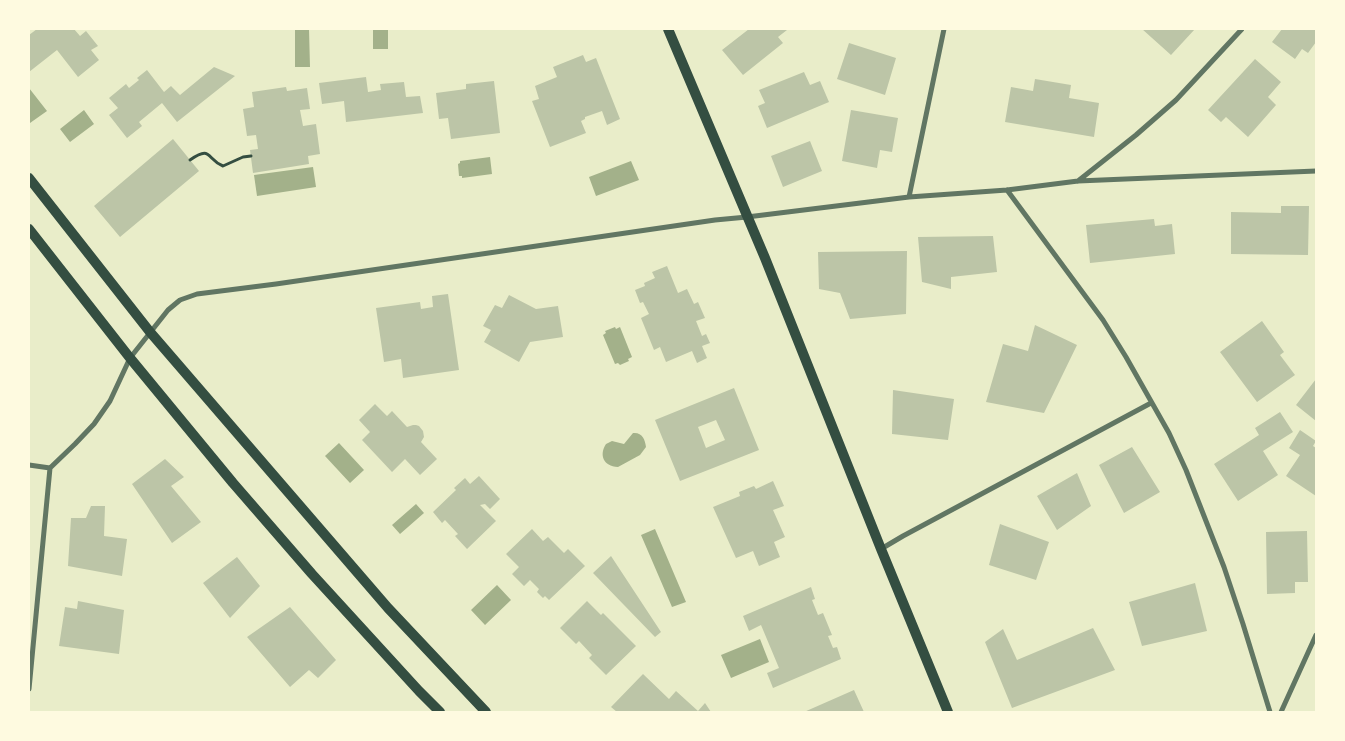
<!DOCTYPE html>
<style>
body{margin:0}
#map{position:relative;width:1345px;height:741px;overflow:hidden;background:#e9edc9;font-family:Commissioner,sans-serif}
canvas{display:block}
.frame{position:absolute;inset:0;border:30px solid #fefae0;pointer-events:none}
</style>
<div id="map">
<canvas width="1345" height="741"></canvas>
<div class="frame"></div>
</div>
<script>
const c = document.querySelector('canvas').getContext('2d');
c.lineJoin = 'round';
function fill(path, color) {
  c.fillStyle = color;
  c.fill(path, 'evenodd');
}
function stroke(path, color, width, dash) {
  c.strokeStyle = color;
  c.lineWidth = width;
  c.lineCap = dash ? 'butt' : 'round';
  c.setLineDash(dash || []);
  c.stroke(path);
}
fill(new Path2D(`
 M295 29H309L310 67H295Z
 M373 29H388V49H373Z
 M29 88 47 111 30 123 29 121Z
 M84 110 94 124 70 142 60 129Z
 M490 157 492 174 462 178V176H459L458 164 460 163V161Z
 M631 161 639 180 596 196 589 177Z
 M313 167 316 187 257 196 254 175Z
 M615 327 616 329 620 327 632 357 628 359 629 361 620 365 618 363 615 364 603 335 606 333 605 331Z
 M633 433C642 432 645 439 646 447L640 455 618 467C603 466 599 455 606 444L612 441 624 444Z
 M339 443 364 470 350 483 325 456Z
 M416 504 424 513 400 534 392 525Z
 M655 529 686 602 672 607 641 535Z
 M497 585 511 600 485 625 471 610Z
 M760 639 769 662 731 678 721 655Z`), '#a3b18a');
fill(new Path2D(`
 M37 29H74L80 36 86 31 98 46 91 50 99 60 78 77 57 50 29 72V35Z
 M749 29H785L787 30 778 37 783 43 743 75 722 50Z
 M1142 29H1195L1171 55Z
 M1282 29H1316V42L1308 53 1302 49 1295 59 1272 42Z
 M849 43 896 58 885 95 837 79Z
 M583 55 586 62 596 58 620 119 607 125 602 111 585 117V119L581 121 586 133 550 147 532 101 539 99 535 86 557 77 553 67Z
 M1255 59 1281 82 1268 97 1276 105 1248 137 1226 117 1221 122 1208 110Z
 M214 67 235 76 177 122 162 103 139 122 142 126 127 138 109 115 118 108 109 98 126 84 129 88 139 80 137 78 147 70 164 92 171 86 180 95Z
 M804 72 810 85 820 81 829 102 767 128 758 106 765 103 759 90Z
 M366 77 368 92 381 90 380 84 404 82 406 97 420 96 423 113 346 122 344 101 322 104 319 83Z
 M1035 79 1071 85 1069 98 1099 103 1094 137 1005 122 1011 87 1033 91Z
 M494 81 500 133 451 139 448 118 439 119 436 93 466 89V84Z
 M286 87 287 91 307 88 310 109 300 110 303 126 316 124 320 154 308 156 309 164 253 173 250 150 258 149 256 135 247 136 243 109 254 107 252 92Z
 M851 110 898 118 892 152 880 150 877 168 842 161Z
 M173 139 199 171 120 237 94 206Z
 M810 141 822 171 783 187 771 156Z
 M1281 206H1309L1308 255 1231 254V212L1281 213Z
 M1154 219 1155 226 1172 224 1175 254 1090 263 1086 225Z
 M993 236 997 272 951 277V289L922 282 918 237Z
 M907 251 906 314 850 319 840 293 819 289 818 252Z
 M667 266 678 293 687 289 694 304 698 302 705 318 696 321 702 336 706 334 710 343 702 346 707 358 697 363 692 351 666 362 660 347 654 350 641 318 649 314 643 302 640 303 635 290 645 286 644 283 655 278 652 272Z
 M448 294 459 370 403 378 401 359 384 362 376 308 420 302 421 309 433 307 432 296Z
 M509 295 536 309 558 306 563 337 530 342 519 362 484 342 491 330 483 326 495 305 502 308Z
 M1262 321 1284 352 1280 355 1295 375 1257 402 1220 352Z
 M1035 325 1077 345 1044 413 986 402 1003 344 1028 351Z
 M1316 379V421L1296 405Z
 M734 388 759 450 680 481 655 420ZM716 420 725 440 706 448 698 427Z
 M893 390 954 399 948 440 892 434Z
 M375 404 387 416 392 411 407 427 413 425H416L419 426 423 431 424 437 421 442 437 459 420 475 405 459 392 472 362 440 370 432 359 420Z
 M1280 412 1293 432 1263 451 1278 475 1238 501 1214 464 1259 435 1255 428Z
 M1300 430 1316 441 1313 446 1316 448V496L1286 476 1300 455 1289 448Z
 M1132 447 1160 492 1124 513 1099 465Z
 M165 459 184 477 171 486 201 522 172 543 132 484Z
 M1077 473 1091 506 1057 530 1037 496Z
 M479 476 500 499 490 509 485 504 480 505 496 521 467 549 455 536 458 534 445 520 442 523 433 512 456 490 454 488 465 478 470 484Z
 M773 481 784 506 773 510 785 537 774 542 780 557 759 566 753 551 736 558 713 507 740 496 739 492 754 486 756 489Z
 M91 506H105L104 536 127 539 122 576 68 566 71 518H86Z
 M1000 524 1049 542 1036 580 989 565Z
 M532 529 543 541 548 537 564 553 568 549 585 566 549 600 545 596 543 598 537 592 539 589 530 580 524 586 512 574 519 567 506 554Z
 M1307 531 1308 582H1295V593L1267 594 1266 532Z
 M611 556 661 632 655 637 593 573Z
 M237 557 260 586 230 618 203 583Z
 M1195 583 1207 631 1142 646 1129 602Z
 M811 587 815 599 812 600 818 615 823 613 832 635 828 636 833 648 837 647 841 659 773 688 767 673 779 668 761 625 749 631 743 616Z
 M78 601 124 610 119 654 59 646 65 607 77 609Z
 M587 601 601 615 603 613 636 646 606 675 589 658 592 655 579 641 576 644 560 628Z
 M290 607 336 660 318 678 309 670 290 687 247 637Z
 M1093 628 1115 670 1012 708 985 642 1003 629 1017 660Z
 M643 674 669 699 676 691 698 711 705 703 711 712H617L611 707Z
 M854 690 864 712H804Z`), '#bcc5a7');
stroke(new Path2D(`
 M190 160C212 145 206 159 223 166L243 157 251 156`), '#344e41', 3);
stroke(new Path2D(`
 M1078 181 1136 135 1176 100 1242 29
 M1007 190 1103 320 1126 357 1169 433 1186 470 1224 567 1243 624 1270 712
 M909 197 944 29
 M29 465 50 468 75 444 94 424 110 401 130 358 168 310 180 300 197 294 276 284 715 220 747 217 909 197 1007 190 1078 181 1316 171
 M881 549 903 536 1151 403
 M29 689 50 468
 M1281 712 1316 635`), '#617663', 5);
stroke(new Path2D(`
 M668 29 765 258 881 549 948 712
 M29 178 150 332 388 608 486 712
 M29 229 130 358 233 483 312 574 419 691 440 712`), '#344e41', 10);
</script>
